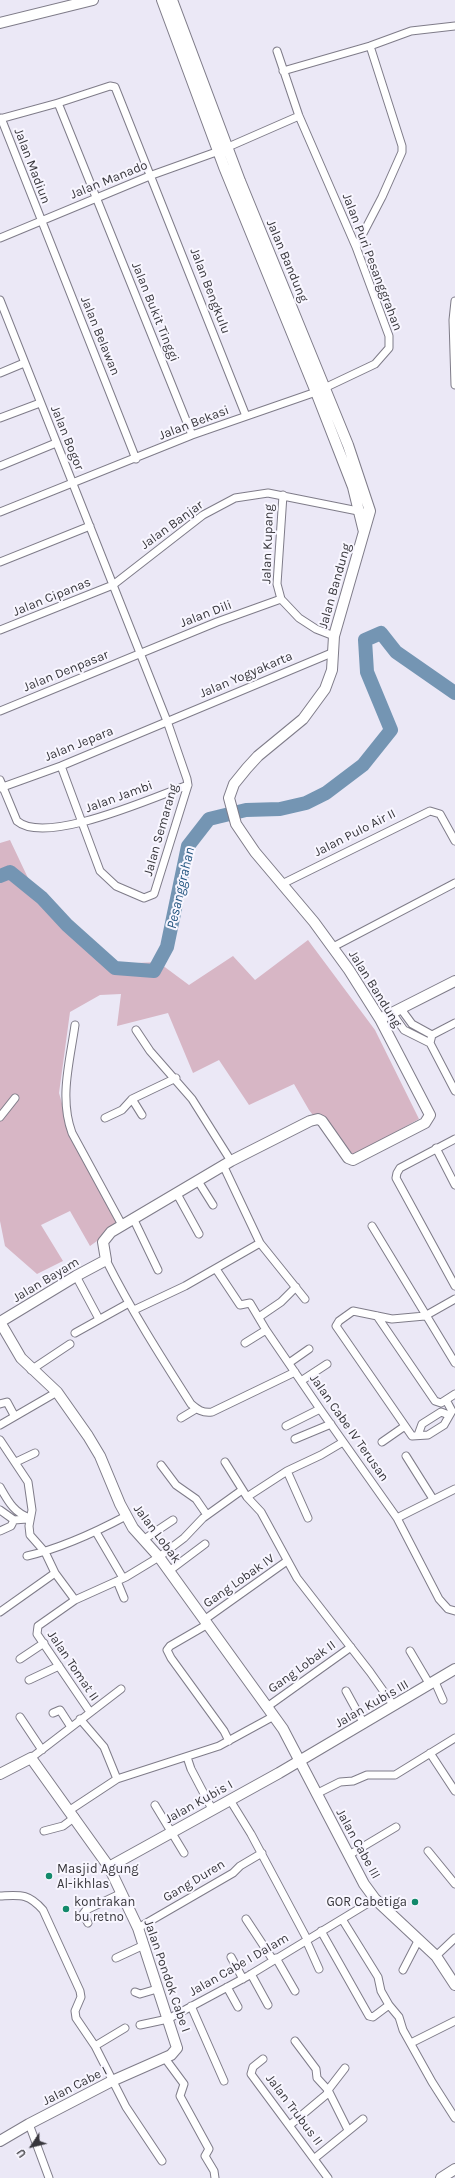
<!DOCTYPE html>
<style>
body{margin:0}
#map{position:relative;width:455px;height:2178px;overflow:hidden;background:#ebe8f6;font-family:Karla,sans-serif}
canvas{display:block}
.north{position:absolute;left:12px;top:2126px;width:40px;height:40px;-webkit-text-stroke:3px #f8f6ff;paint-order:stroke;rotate:235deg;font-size:11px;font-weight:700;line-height:16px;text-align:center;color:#38373c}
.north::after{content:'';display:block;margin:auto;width:14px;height:18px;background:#38373c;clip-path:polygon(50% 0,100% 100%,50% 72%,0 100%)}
</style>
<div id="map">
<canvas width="455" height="2178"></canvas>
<div class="north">U</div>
</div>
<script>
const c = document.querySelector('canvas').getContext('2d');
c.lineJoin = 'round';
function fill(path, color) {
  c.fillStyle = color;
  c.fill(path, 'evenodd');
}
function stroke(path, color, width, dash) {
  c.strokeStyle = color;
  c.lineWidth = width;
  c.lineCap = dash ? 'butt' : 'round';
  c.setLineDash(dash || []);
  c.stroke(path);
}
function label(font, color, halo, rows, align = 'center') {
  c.font = font + ' Karla,sans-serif';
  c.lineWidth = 4;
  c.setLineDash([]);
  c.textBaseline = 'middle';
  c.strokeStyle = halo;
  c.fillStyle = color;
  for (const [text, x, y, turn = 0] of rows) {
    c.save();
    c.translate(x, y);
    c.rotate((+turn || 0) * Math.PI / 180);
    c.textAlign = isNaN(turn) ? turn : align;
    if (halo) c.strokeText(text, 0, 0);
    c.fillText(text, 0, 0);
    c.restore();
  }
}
fill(new Path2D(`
 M10 840 28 878 70 926 115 964 158 962 189 985 233 956 255 980 308 940 375 1030 419 1119 347 1159 309 1110 294 1084 249 1105 219 1060 193 1073 168 1013 117 1026 121 994 100 995 70 1012 59 1093 73 1142 118 1226 90 1246 70 1211 41 1225 63 1261 37 1274 5 1246 0 1221V843Z`), '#d7b6c5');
stroke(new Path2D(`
 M0 876 10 872 42 898 67 925 115 968 154 971 167 947 188 846 209 819 246 810 280 809 306 803 326 793 363 765 391 730 367 672 365 640 381 633 396 652 455 693`), '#7495b3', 14);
const street = new Path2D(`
 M283 71 370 46 411 31 455 26
 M58 103 192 435
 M1 118 136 459
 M0 119 58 103 110 86 115 87 246 416
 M0 238 152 175 219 151 299 116
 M356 247 382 197 402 152V146L370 46
 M0 300 167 721 187 779 188 785 154 894 144 898 116 886 100 871 61 766
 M455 301 453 320 455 385
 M0 373 24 363
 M0 418 40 403
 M0 466 56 443
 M283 495 277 584 281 599 299 618 316 629 334 636
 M0 512 192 435 316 392 375 364 389 348V336L356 247 299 116 277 51
 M0 562 90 526
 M0 630 113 585 203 515 235 498 268 493 363 512
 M0 711 217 622 281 599
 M0 780 17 821C46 846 154 797 188 785
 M0 788 61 766 334 652
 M282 884 430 811 440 814 455 841
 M333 947 455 883
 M401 1009 412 1024 432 1035
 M392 1013 404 1030 430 1043
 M455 1023 432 1035 430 1043 455 1091
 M75 1025C70 1061 59 1098 72 1133L122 1225
 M136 1030 150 1051 192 1099 231 1161
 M132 1099 176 1078
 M0 1117 15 1098
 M105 1118 122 1110 132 1099 142 1115
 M436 1148 455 1185
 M223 1165 260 1243 305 1299
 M198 1181 213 1205
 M177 1194 199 1234
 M133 1218 158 1270
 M372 1226 455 1363
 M106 1260C131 1310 161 1357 191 1404 198 1410 202 1413 212 1412L295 1372
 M216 1269 240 1305 250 1303 266 1330 320 1409 397 1518 439 1599 448 1609 455 1611
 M76 1276 99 1319
 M455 1286 396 1178 397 1173 400 1168 455 1139
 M134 1310 185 1286 260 1243
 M377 1316 435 1401 441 1403 455 1394
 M259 1317 281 1302 296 1287
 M75 1333 129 1303
 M245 1343 266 1330
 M289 1363 309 1349
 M31 1370 70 1344
 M301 1381 327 1364
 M446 1400 452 1411 444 1425 428 1435 412 1436 336 1326 339 1321 353 1311 392 1319 425 1316 455 1299
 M0 1404 7 1402 14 1415
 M181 1418 196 1409
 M0 1425 57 1392
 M286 1426 320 1409
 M418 1435 422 1424 441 1412 449 1415
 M295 1439 331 1424
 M0 1440 28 1482 32 1510 29 1526 30 1535 45 1552 55 1573 75 1600
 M382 1442 405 1426
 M406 1456 433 1499
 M16 1462 35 1453
 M225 1462 247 1497 261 1512 297 1578 370 1672 394 1706
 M161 1465 176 1485 196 1499 207 1515
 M287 1471 308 1518
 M0 1487C8 1501 14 1513 30 1518
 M247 1497 287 1471 321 1455 343 1442
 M0 1510 14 1520 27 1519
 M397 1518 455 1489
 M0 1531 11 1526 14 1520
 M96 1532 123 1578
 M143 1540 173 1520
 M27 1556C62 1548 94 1533 126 1516
 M169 1571 205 1544
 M117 1581 124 1598
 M0 1612 55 1573
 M204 1620 287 1561
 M208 1624 170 1646 167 1650 171 1658 224 1731 229 1741
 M410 1651 430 1685
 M20 1659 44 1643
 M29 1680 59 1666
 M435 1682 443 1700
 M346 1691 364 1724
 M267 1707 351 1647
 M90 1712 37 1634 38 1626 75 1600 126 1577 159 1557 184 1538 203 1518 242 1490
 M53 1713 60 1710 71 1727
 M20 1717 42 1750
 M80 1719 104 1747 117 1779
 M430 1753 455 1791
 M187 1757 191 1769 212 1809
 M31 1758 121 1689
 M316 1794 340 1782 353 1781 367 1775H395L455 1738
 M230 1800 251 1834 307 1939
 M155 1805 184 1853
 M70 1810 117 1779 219 1746 274 1716
 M44 1831 63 1826 75 1817
 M428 1851 455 1884
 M349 1855 396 1827
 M0 1896C20 1895 28 1893 43 1910L80 1991 81 1997 75 2011 76 2018 95 2046 126 2107 162 2161
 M246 1919 273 1960
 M342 1919 378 1977 381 1991 389 2005 399 2017 403 2030 432 2082 455 2118
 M88 1923 83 1914 86 1910 122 1893
 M138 1928 233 1873 240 1866 262 1853
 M321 1931 369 2016 373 2017 389 2005
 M306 1940 319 1969
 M436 1956 455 1938
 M231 1957 243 1979
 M116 1958 144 1945
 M276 1958 295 1991
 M403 1970 418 1941
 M251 1974 268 2005
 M227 1987 238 2007
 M135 1992 140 1994 157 1989
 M191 2006 224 2081
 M140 2025 168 2019 248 1976 375 1899
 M295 2041 316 2069 317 2078 328 2090 348 2130
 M411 2043 455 2021
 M95 2046 125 2028
 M164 2057 184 2084 180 2096 209 2149 205 2156 214 2171 215 2178
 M263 2059 253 2067 251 2074 328 2178
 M29 2124 49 2178
 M290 2125 327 2094 328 2090 345 2068
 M315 2158 363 2119`);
const secondary = new Path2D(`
 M162 0 224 167 316 392 353 487 364 532
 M172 0 240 181 348 445 370 511 334 636 332 670 325 689 303 719 258 756 247 768 234 784 229 798 236 824 255 852 314 922 349 970 380 1019 430 1115 425 1123 353 1160 348 1158 322 1121 318 1119 310 1121 231 1161 111 1232 103 1242 106 1260 76 1276 0 1322 21 1358 57 1392 88 1436 100 1456 120 1504 133 1528 159 1557 283 1729 364 1884 375 1899 436 1956 455 1985
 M0 23 93 0
 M380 1019 455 981
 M0 1774 31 1758 109 1867 138 1928 177 2048 171 2055 112 2081 29 2124 0 2141
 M109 1867 279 1773 455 1669
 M441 2178 455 2169`);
stroke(street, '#7f7c89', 9);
stroke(secondary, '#7f7c89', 12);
stroke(street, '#fff', 7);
stroke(secondary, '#fff', 10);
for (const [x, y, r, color] of [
 [49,1876,4,"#12896b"],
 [415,1902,4,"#12896b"],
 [66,1909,4,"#12896b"]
]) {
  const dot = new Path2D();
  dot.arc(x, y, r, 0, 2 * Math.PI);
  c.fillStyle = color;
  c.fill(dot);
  stroke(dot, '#f8f6ff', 1.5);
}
label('13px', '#38373c', '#f8f6ff', [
 ["Jalan Madiun",32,166,69],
 ["Jalan Manado",109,180,-22],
 ["Jalan Bandung",287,261,67],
 ["Jalan Puri Pesanggrahan",372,262,69],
 ["Jalan Bengkulu",210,291,69],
 ["Jalan Bukit Tinggi",155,312,68],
 ["Jalan Belawan",100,336,68],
 ["Jalan Bekasi",194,423,-21],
 ["Jalan Bogor",67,438,68],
 ["Jalan Banjar",172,525,-36],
 ["Jalan Kupang",268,544,-88],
 ["Jalan Bandung",335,586,-74],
 ["Jalan Cipanas",52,597,-22],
 ["Jalan Dili",206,614,-21],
 ["Jalan Denpasar",66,671,-22],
 ["Jalan Yogyakarta",246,675,-23],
 ["Jalan Jepara",79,744,-22],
 ["Jalan Jambi",119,797,-20],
 ["Jalan Semarang",161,830,-74],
 ["Jalan Pulo Air II",355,833,-27],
 ["Jalan Bandung",375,989,58],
 ["Jalan Bayam",46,1280,-31],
 ["Jalan Cabe IV Terusan",349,1428,55],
 ["Jalan Lobak",157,1534,53],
 ["Gang Lobak IV",239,1581,-35],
 ["Jalan Tomat II",73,1666,56],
 ["Gang Lobak II",302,1667,-36],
 ["Jalan Kubis III",372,1704,-30],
 ["Jalan Kubis I",199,1802,-29],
 ["Jalan Cabe III",358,1844,61],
 ["Gang Duren",194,1881,-31],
 ["Jalan Cabe I Dalam",239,1965,-30],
 ["Jalan Pondok Cabe I",167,1976,71],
 ["Jalan Cabe I",75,2086,-27],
 ["Jalan Trubus II",294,2110,53]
]);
label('13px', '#38373c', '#f8f6ff', [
 ["Masjid Agung",57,1869],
 ["Al-ikhlas",57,1884],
 ["kontrakan",74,1902],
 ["bu retno",74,1917],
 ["GOR Cabetiga",407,1902,"right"]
], 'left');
label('italic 14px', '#255781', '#f8f6ff', [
 ["Pesanggrahan",181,888,-77]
]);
</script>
